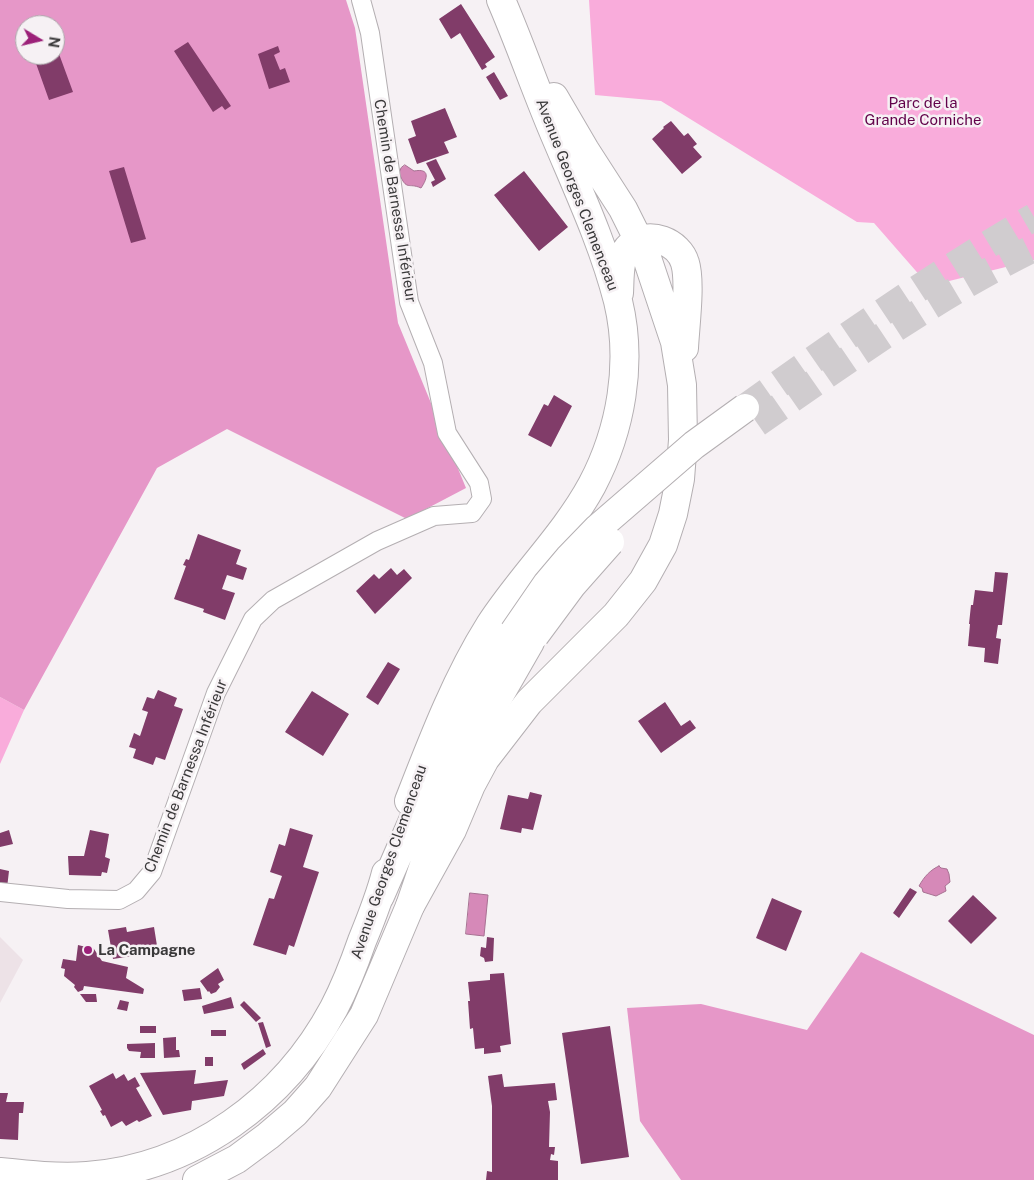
<!DOCTYPE html>
<meta charset="utf-8">
<style>
body{margin:0}
#map{position:relative;width:1034px;height:1180px;overflow:hidden;background:#f6f1f4;font-family:"Public Sans",sans-serif}
canvas{display:block}
.north{position:absolute;left:15px;top:15px;width:50px;height:50px;box-sizing:border-box;background:#f6f1f4;border:1px solid #aba7aa;border-radius:50%;rotate:99deg;font-size:14px;font-weight:700;line-height:20px;text-align:center;color:#3a393a}
.north::after{content:'';display:block;margin:auto;width:18px;height:22px;background:#9c2179;clip-path:polygon(50% 0,100% 100%,50% 72%,0 100%)}
</style>
<div id="map">
<canvas width="1034" height="1180"></canvas>
<div class="north">N</div>
</div>
<script>
const c = document.querySelector('canvas').getContext('2d');
c.lineJoin = 'round';
function fill(path, color) {
  c.fillStyle = color;
  c.fill(path, 'evenodd');
}
function stroke(path, color, width, dash) {
  c.strokeStyle = color;
  c.lineWidth = width;
  c.lineCap = dash ? 'butt' : 'round';
  c.setLineDash(dash || []);
  c.stroke(path);
}
function label(font, color, halo, rows, align = 'center') {
  c.font = font + ' "Public Sans",sans-serif';
  c.lineWidth = 5;
  c.setLineDash([]);
  c.textBaseline = 'middle';
  c.strokeStyle = halo;
  c.fillStyle = color;
  for (const [text, x, y, turn = 0] of rows) {
    c.save();
    c.translate(x, y);
    c.rotate((+turn || 0) * Math.PI / 180);
    c.textAlign = isNaN(turn) ? turn : align;
    if (halo) c.strokeText(text, 0, 0);
    c.fillText(text, 0, 0);
    c.restore();
  }
}
fill(new Path2D(`
 M0 937 23 960 0 1003Z`), '#ede2e7');
fill(new Path2D(`
 M589 0H1034V260L929 286 874 223 857 222 661 101 595 95Z
 M0 697 24 710 0 764Z`), '#f9acdb');
fill(new Path2D(`
 M0 0H346L355 28 398 323 466 488 407 519 227 429 157 468 24 710 0 697ZM25 25H55V55H25Z
 M861 952 1034 1035V1180H681L640 1121 627 1008 701 1004 807 1030Z`), '#e697c8');
const water = new Path2D(`
 M405 165 414 171C430 168 428 178 421 188 408 182 407 192 399 173L401 168Z
 M939 866 941 868 947 869 949 874 950 882 945 886 946 891 936 896 923 892 922 888 919 886C924 877 930 870 939 866Z
 M470 893 488 895 484 936 466 934Z`);
fill(water, '#d689b8');
stroke(water, '#a77192', 1);
fill(new Path2D(`
 M461 4 495 57 485 64 487 67 482 70 460 33 451 39 439 19Z
 M188 42 231 106 225 110 222 106 213 112 174 51Z
 M55 43 73 92 49 100 33 55H55Z
 M278 46 280 52 274 55 280 70 285 68 290 82 269 89 258 54Z
 M494 72 508 96 500 100 486 77Z
 M445 108 457 137 444 142 449 153 417 164 408 139 416 136 411 121Z
 M671 121 684 136 688 133 697 144 693 147 702 157 682 174 652 139 664 128 663 127Z
 M436 159 446 179 433 187 431 182 435 180 426 163Z
 M124 167 146 239 131 243 109 171Z
 M524 171 568 227 539 251 494 195Z
 M554 395 572 406 551 447 528 435 544 404 548 406Z
 M198 534 241 550 236 564 247 568 243 580 227 575 222 589 235 593 225 620 203 612 204 609 174 599 186 566 183 565 186 559 189 560Z
 M391 568 397 575 404 569 412 578 375 614 356 591 374 574 379 579Z
 M995 572 1008 573 1002 625H998L996 638 1001 639 998 664 984 662 985 648 968 646 970 624H969L971 605H973L975 590 993 592Z
 M388 662 400 669 378 705 366 697Z
 M158 690 177 698 174 706 183 709 165 760 156 757 153 765 133 758 136 749 129 747 134 733 140 736 148 712 142 710 147 697 154 699Z
 M312 691 349 714 323 756 285 732Z
 M665 702 681 726 690 720 696 728 661 753 638 721Z
 M530 792 542 795 533 830 522 828 521 833 500 829 508 795 528 799Z
 M290 828 313 835 303 867 319 872 294 947 289 945 286 955 253 945 269 898 274 899 282 876 270 872 279 844 285 846Z
 M9 830 13 844 0 847V833Z
 M90 830 109 834 105 857 110 859 107 873 102 872 101 876 69 875 68 856H84Z
 M0 869 9 871 7 888 0 886Z
 M910 888 917 892 899 918 893 913Z
 M973 895 997 918 971 944 948 921Z
 M772 898 802 911 786 951 756 938Z
 M126 927 127 932 154 927 158 952 113 959 108 930Z
 M487 937 494 938 493 961 485 962 484 958 480 956 481 947 486 948Z
 M78 945 94 949 102 961 128 967 126 978 144 989 143 994 84 986 83 990 78 992 74 987 75 985 64 976 65 969 61 968 63 959 76 961Z
 M218 968 224 980 218 984 220 987 216 992 211 994 209 991 208 992 200 981Z
 M504 973 511 1044 500 1046 501 1052 484 1054V1048L475 1049 473 1028 470 1029 468 1001H470L468 982 490 980V974Z
 M200 988 202 999 184 1001 182 990Z
 M80 994H96L97 1002H86Z
 M231 997 234 1008 204 1014 202 1006Z
 M120 1000 129 1002 127 1011 117 1009Z
 M244 1001 261 1018 256 1022 240 1005Z
 M263 1022 271 1046 266 1048 258 1023Z
 M140 1026H156V1033H140Z
 M610 1026 629 1157 581 1164 562 1033Z
 M211 1030H226V1036H211Z
 M176 1037V1050H179L180 1057 164 1058 163 1038Z
 M155 1043V1058H140L141 1052 129 1051 127 1048V1044Z
 M263 1049 266 1054 244 1070 241 1064Z
 M205 1057H213V1066H205Z
 M196 1070 194 1084 228 1080 224 1096 192 1101 191 1110 163 1115 140 1073Z
 M113 1073 116 1079 124 1074 128 1081 135 1077 140 1086 136 1088 152 1116 139 1122 137 1120 126 1126 122 1121 111 1127 105 1115 103 1116 100 1111 102 1110 89 1086Z
 M502 1074 504 1087 555 1083 557 1100 548 1101 550 1112 549 1147H555L554 1155 551 1154 550 1160 558 1161V1180H486L487 1171 492 1172V1106L488 1076Z
 M0 1093H8L6 1102H24L23 1113H19L18 1140 0 1139Z`), '#813c69');
stroke(new Path2D(`
 M745 408C839 341 934 275 1034 217
 M757 423C846 361 936 296 1034 248`), '#d0cccf', 28, [28, 14]);
const street = new Path2D(`
 M0 892 68 899 119 900 136 891 152 872 216 693 253 619 273 600 377 541 434 516 472 513 482 499 479 483 447 433 433 363 409 302 370 33 361 0`);
const primary = new Path2D(`
 M619 293C620 277 618 256 631 245 649 230 679 242 685 263 691 282 685 327 684 348
 M409 801C432 742 456 679 490 625 521 577 565 535 592 485 621 430 633 363 618 301 604 246 579 192 557 140 537 94 521 46 501 0
 M0 1172C29 1175 58 1178 87 1176 193 1168 285 1100 334 1008 345 987 354 964 362 941 371 919 380 897 386 873
 M197 1180 237 1159 268 1136 295 1113 318 1087 364 1015 410 906 452 830 471 785 485 759 529 702 616 615 643 581 663 545 673 514 680 479 683 440 682 385 675 342 647 258 639 241 623 209 585 150 554 97`);
const highway = new Path2D(`
 M380 896 428 786 457 728 514 632
 M410 906 439 821 464 757 530 642`);
stroke(street, '#b4afb2', 20);
stroke(primary, '#b4afb2', 30);
stroke(highway, '#b4afb2', 30);
stroke(street, '#fff', 18);
stroke(primary, '#fff', 28);
stroke(highway, '#fff', 28);
const highwayBridge = new Path2D(`
 M514 632 547 584 569 558 598 528 694 445 745 408
 M535 635 572 585 610 542`);
stroke(highwayBridge, '#b4afb2', 30, []);
stroke(highwayBridge, '#fff', 28);
for (const [x, y, r, color] of [
 [88,950,5,"#9c2179"]
]) {
  const dot = new Path2D();
  dot.arc(x, y, r, 0, 2 * Math.PI);
  c.fillStyle = color;
  c.fill(dot);
  stroke(dot, '#f6f1f4', 2);
}
label('15px', '#62024a', '#f6f1f4', [
 ["Parc de la",923,103],
 ["Grande Corniche",923,120]
]);
label('15px', '#3a393a', '#f6f1f4', [
 ["Avenue Georges Clemenceau",577,195,69],
 ["Chemin de Barnessa Inférieur",395,201,81],
 ["Chemin de Barnessa Inférieur",186,776,-69],
 ["Avenue Georges Clemenceau",389,862,-71]
]);
label('bold 15px', '#3a393a', '#f6f1f4', [
 ["La Campagne",98,950]
], 'left');
</script>
